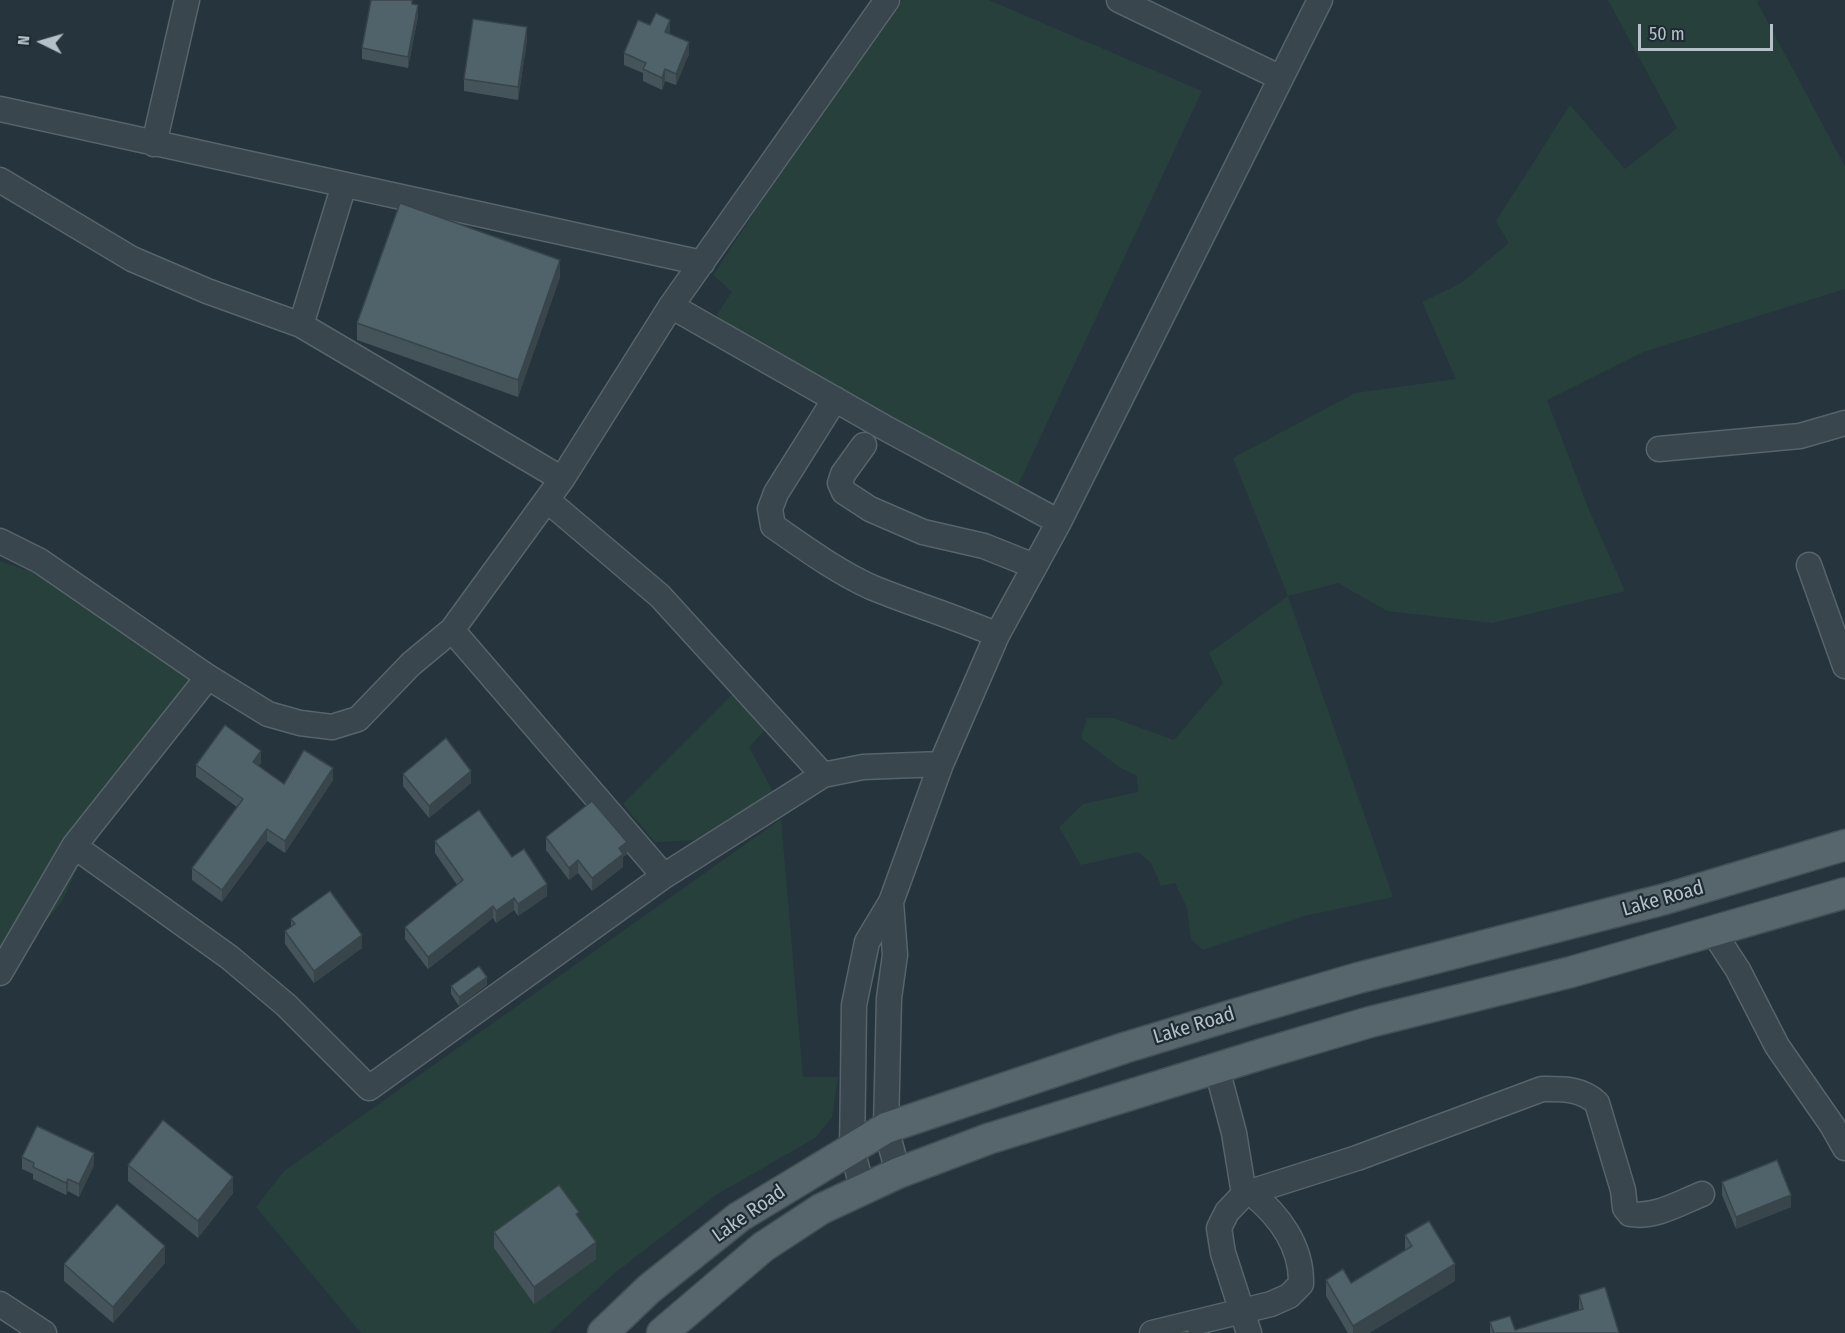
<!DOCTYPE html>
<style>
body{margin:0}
#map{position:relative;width:1845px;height:1333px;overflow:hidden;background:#25343d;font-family:"Fira Sans Condensed",sans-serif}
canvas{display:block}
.north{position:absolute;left:12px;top:12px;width:60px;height:60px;-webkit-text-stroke:4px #1e2b32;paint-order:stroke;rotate:275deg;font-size:16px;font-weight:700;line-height:24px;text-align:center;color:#b5c1c8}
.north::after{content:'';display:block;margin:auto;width:21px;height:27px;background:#b5c1c8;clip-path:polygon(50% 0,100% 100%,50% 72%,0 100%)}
.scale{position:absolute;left:1638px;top:24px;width:135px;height:27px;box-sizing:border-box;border:3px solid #b5c1c8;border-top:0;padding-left:8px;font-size:18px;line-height:21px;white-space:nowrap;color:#b5c1c8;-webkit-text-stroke:4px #1e2b32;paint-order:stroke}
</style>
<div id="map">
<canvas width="1845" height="1333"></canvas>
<div class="north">N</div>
<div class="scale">50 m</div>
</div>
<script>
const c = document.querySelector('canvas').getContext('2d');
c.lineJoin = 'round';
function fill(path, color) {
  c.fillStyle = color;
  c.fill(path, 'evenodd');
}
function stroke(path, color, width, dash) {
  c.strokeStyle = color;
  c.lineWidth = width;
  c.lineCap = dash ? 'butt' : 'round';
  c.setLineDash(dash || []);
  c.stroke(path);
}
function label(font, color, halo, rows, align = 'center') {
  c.font = font + ' "Fira Sans Condensed",sans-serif';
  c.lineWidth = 4.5;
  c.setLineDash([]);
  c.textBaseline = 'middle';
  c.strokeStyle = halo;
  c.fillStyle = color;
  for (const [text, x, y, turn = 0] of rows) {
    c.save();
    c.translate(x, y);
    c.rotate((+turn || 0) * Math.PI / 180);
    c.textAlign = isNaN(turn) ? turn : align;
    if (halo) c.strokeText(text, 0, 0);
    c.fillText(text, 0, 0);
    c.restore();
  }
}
fill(new Path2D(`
 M902 0H989L1202 91 1018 485 722 326 717 314 732 292 713 275 793 154Z
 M1608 0H1760L1757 2 1845 166V289L1643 352 1547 400 1589 510 1625 591 1492 623 1387 611 1338 583 1288 596 1393 897 1305 916 1203 950 1191 939 1187 908 1175 883 1161 886 1151 863 1138 852 1081 865 1059 827 1083 804 1138 792 1137 776 1119 767 1081 738 1087 718H1113L1174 740 1223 683 1209 653 1288 596 1233 458 1355 393 1456 379 1422 302 1461 283 1509 243 1496 221 1570 105 1625 169 1677 128Z
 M0 561 38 574 185 672 203 690 94 831 62 902 0 975Z
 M732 695 765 730 749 747 776 797 701 840 655 842 623 804Z
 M781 819 803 1077H838L832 1117 815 1138 716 1195 616 1272 549 1333H361L256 1207 284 1171Z`), '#28403c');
const minor = new Path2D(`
 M1119 0 1281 78
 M0 109 702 263
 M154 144 187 0
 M0 180 132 259 207 291 301 325 562 479
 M671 306 887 429 1059 522
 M301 325 344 185
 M835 399 776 493 770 509 773 526C805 548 836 571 871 587 912 604 956 617 997 635
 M864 445 843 474 840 483 844 492 870 509 923 532 984 546 1034 566
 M1659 449 1800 436 1845 423
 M547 500 660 596 823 775
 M0 541 40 561 208 677 268 714 300 723 332 727 358 719 411 664 452 630 562 479 671 306 887 0
 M1809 565 1845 666
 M452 630 664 876
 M74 846 229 957 286 1005 369 1088 664 876 823 775 863 767 941 764
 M891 902 895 955 889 998 886 1128 898 1173
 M1712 930 1738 970 1777 1046 1832 1125 1845 1148
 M0 973 74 846 208 677
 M1217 1069 1234 1133 1244 1194
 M863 1190 852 1150 853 1084 854 1005 867 942 891 902 941 764 997 635 1059 522 1320 0
 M0 1304 44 1333
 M1152 1333 1271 1304 1289 1296 1301 1284C1302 1246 1279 1215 1250 1192
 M1249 1333 1223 1253 1219 1228 1227 1212 1244 1194 1357 1158 1542 1089C1563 1089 1581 1088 1597 1103L1623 1190 1625 1208 1630 1214C1655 1218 1680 1203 1702 1194`);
const major = new Path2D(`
 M603 1333 649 1289 739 1217 886 1128 1124 1048 1249 1010 1358 978 1665 899 1845 845
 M662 1333 763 1247 821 1209 898 1173 988 1139 1262 1054 1370 1022 1571 972 1845 893`);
stroke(minor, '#57646b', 27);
stroke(major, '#424f56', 33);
stroke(minor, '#39464d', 24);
stroke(major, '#57656d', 30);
fill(new Path2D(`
 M414 4 418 16 408 68 362 59V48Z
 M650 25 670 32 669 34 689 54 676 85 665 81 662 90 643 81V73L624 65V53Z
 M527 40 518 100 464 91V79Z
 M560 277 518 397 357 340V323Z
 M261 763 258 766 284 784 333 780 285 853 267 841 222 902 192 880V868L237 807 196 777V765Z
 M403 774 471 783 429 818 403 786Z
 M546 837 627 854 623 857V867L592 891 578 873 569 880 546 850Z
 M435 841 512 857 547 896 518 916 514 910 496 923 493 918 428 969 405 939V927L457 885 435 853Z
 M291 919 362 948 314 983 285 944V931L291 927Z
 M487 985 459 1006 451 994V986Z
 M22 1157 94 1165 79 1197 68 1191 66 1195 33 1179V1174L22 1169Z
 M128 1165 233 1193 198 1238 128 1181Z
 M1722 1182 1791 1207 1736 1229 1722 1195Z
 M579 1218 596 1259 534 1304 494 1248V1232Z
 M1405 1235 1455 1281 1369 1333H1348L1326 1296V1280L1351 1283 1405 1250Z
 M165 1263 113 1323 64 1281V1264Z
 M1579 1295 1619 1333H1490V1322L1515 1330 1579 1310Z`), '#45545b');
fill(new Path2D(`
 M418 5V16L408 68V57Z
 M670 20V32L665 44V32Z
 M527 27V40L518 100V87Z
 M689 42V54L676 85V74Z
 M665 69V81L662 90V78Z
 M560 260V277L518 397V380Z
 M261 751V763L253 774V762Z
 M333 768V780L285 853V841Z
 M471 771V783L429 818V806Z
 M267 829V841L222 902V890Z
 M627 842V854L623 857V867L592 891V878L619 848Z
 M578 860V873L569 880V868Z
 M547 884V896L518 916V904Z
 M514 898V910L496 923V911Z
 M493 906V918L428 969V957Z
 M362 935V948L314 983V971Z
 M487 977V985L459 1006V997Z
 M94 1153V1165L79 1197V1184Z
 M233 1177V1193L198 1238V1221Z
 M68 1179V1191L66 1195V1183Z
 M1791 1195V1207L1736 1229V1217Z
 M596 1242V1259L534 1304V1287Z
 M165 1246V1263L113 1323V1307Z
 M1455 1264V1281L1369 1333H1353V1326Z`), '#38454a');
const building = new Path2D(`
 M371 0H412V4L418 5 408 57 362 48Z
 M656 13 670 20 665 32 689 42 676 74 665 69 662 78 643 69 646 63 624 53 638 20 650 25Z
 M473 19 527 27 518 87 464 79Z
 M400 203 560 260 518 380 357 323Z
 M225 725 261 751 253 762 284 784 304 750 333 768 285 841 267 829 222 890 192 868 243 799 196 765Z
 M446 738 471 771 429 806 403 774Z
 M592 801 627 842 619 848 623 854 592 878 578 860 569 868 546 837Z
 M479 810 512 857 524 849 547 884 518 904 514 898 496 911 493 906 428 957 405 927 463 880 435 841Z
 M330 891 362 935 314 971 285 931 295 924 291 919Z
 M479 966 487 977 459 997 451 986Z
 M163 1120 233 1177 198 1221 128 1165Z
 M37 1126 94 1153 79 1184 68 1179 66 1183 33 1167 34 1163 22 1157Z
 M1777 1160 1791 1195 1736 1217 1722 1182Z
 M559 1185 579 1212 576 1214 596 1242 534 1287 494 1232Z
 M117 1204 165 1246 113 1307 64 1264Z
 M1429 1221 1455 1264 1353 1326 1326 1280 1343 1269 1351 1283 1412 1246 1405 1235Z
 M1605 1287 1619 1333H1494L1490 1322 1510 1316 1515 1330 1583 1309 1579 1295Z
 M1189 1329 1190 1333H1174Z`);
fill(building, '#50626a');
stroke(building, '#38454a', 1.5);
label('20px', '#b5c1c8', '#1e2b32', [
 ["Lake Road",1663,899,-16],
 ["Lake Road",1194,1026,-17],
 ["Lake Road",749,1214,-35]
]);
</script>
